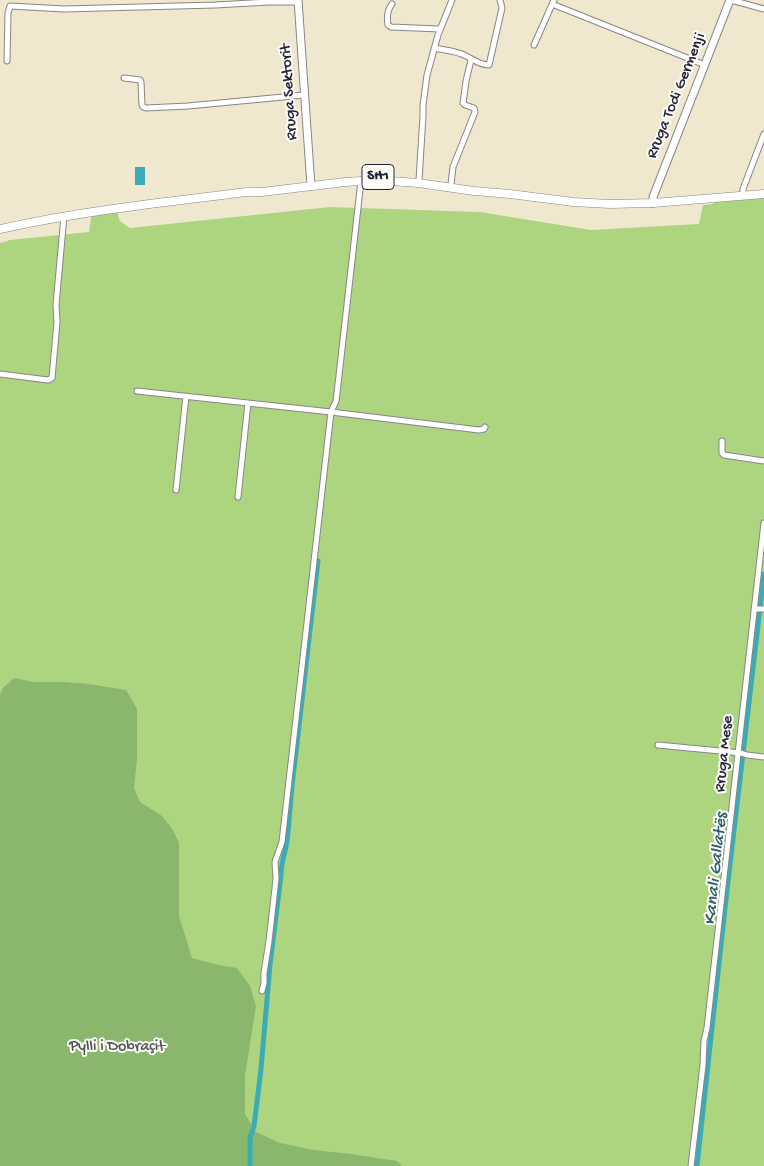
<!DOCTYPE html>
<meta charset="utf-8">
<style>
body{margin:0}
canvas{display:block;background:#f0e8ce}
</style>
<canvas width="764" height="1166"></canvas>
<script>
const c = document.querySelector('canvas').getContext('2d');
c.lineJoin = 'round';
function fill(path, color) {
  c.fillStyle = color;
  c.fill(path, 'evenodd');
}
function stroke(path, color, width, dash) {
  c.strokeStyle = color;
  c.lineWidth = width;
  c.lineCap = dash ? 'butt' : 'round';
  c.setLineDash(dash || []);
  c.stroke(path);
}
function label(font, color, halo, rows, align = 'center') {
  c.font = font + ' "Gochi Hand",sans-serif';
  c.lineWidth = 4;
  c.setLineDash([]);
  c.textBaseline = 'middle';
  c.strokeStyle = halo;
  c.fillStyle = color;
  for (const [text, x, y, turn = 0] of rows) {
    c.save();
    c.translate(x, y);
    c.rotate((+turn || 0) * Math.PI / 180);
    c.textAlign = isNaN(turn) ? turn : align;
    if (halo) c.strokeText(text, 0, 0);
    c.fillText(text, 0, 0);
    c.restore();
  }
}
fill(new Path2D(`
 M764 198V1166H0V243L10 240 89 232 91 218 92 215 117 212 120 221 130 228 330 207 480 212 591 230 699 224 703 205 713 204 717 201Z`), '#add580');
fill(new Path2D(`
 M14 678 34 682H64L89 684 126 690 137 709V758L134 788 140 802 162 816 173 830 179 843V916L192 958 218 965 237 968 250 986 256 1006 245 1075V1114L256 1132 280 1143 313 1150 351 1154 397 1161 402 1166H0V694L3 688Z`), '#8ab66e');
fill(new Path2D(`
 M135 167H145V185H135Z`), '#3bacb6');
stroke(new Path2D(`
 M250 1166V1138L254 1126 261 1069 270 965 281 875C281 862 285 854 287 841 290 815 291 788 295 761 303 694 310 627 318 561
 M697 1166 726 899 764 574`), '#3bacb6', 5);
const street = new Path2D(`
 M731 0 764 9
 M392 4C387 10 387 19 388 25L391 27 440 29
 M552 4 705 65
 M534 45 554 0
 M434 48C443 50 458 51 466 56 475 60 479 65 489 65L502 8 500 0
 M7 61 8 13 10 6 64 9 215 5 269 2H298
 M124 78 140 80 141 82 142 105 143 107 146 108 188 106 304 95
 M419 180 423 116V105L427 75 438 35 452 0
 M451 184 453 167 475 112 474 108 465 105 463 103 466 81 471 60
 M743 195V189L764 134
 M0 374 48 380 52 378 57 322 56 305 64 216
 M137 391 331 412 479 430 484 429 485 427
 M722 441V453L724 455 764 461
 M176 490 186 396
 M238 497 248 403
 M754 609H764
 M658 745 741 753 747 755 764 757
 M262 991 264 983V973L269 941 275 888 276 878 275 862 282 842 331 412 336 401 337 393 361 181
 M691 1166 703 1065 704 1041 707 1028 764 523`);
const secondary = new Path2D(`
 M298 0 311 186
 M653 203V197L730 0`);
const primary = new Path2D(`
 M0 229C81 211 164 202 247 192H262L345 182 377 180 418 183 474 191 510 194 573 202 610 204 653 203 764 194`);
stroke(street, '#898584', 7);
stroke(secondary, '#898584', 9);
stroke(primary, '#898584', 9);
stroke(street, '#fff', 5);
stroke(secondary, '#fff', 7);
stroke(primary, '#fff', 8);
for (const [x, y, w] of [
 [378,177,32]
]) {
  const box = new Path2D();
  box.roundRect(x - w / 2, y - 12.5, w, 25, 4);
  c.fillStyle = '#fdfcf7';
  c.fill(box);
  stroke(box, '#22223b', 1);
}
label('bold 15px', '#22223b', null, [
 ["SH1",378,177]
]);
label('16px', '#22223b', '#fdfcf7', [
 ["Rruga Sektorit",290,92,-94],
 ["Rruga Todi Germenji",677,96,-68],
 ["Rruga Mese",725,754,-84]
]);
label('16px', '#4c5850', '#fdfcf7', [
 ["Pylli i Dobraçit",117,1048]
]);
label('italic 18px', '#2d6072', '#fdfcf7', [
 ["Kanali Gallatës",717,869,-84]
]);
</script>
